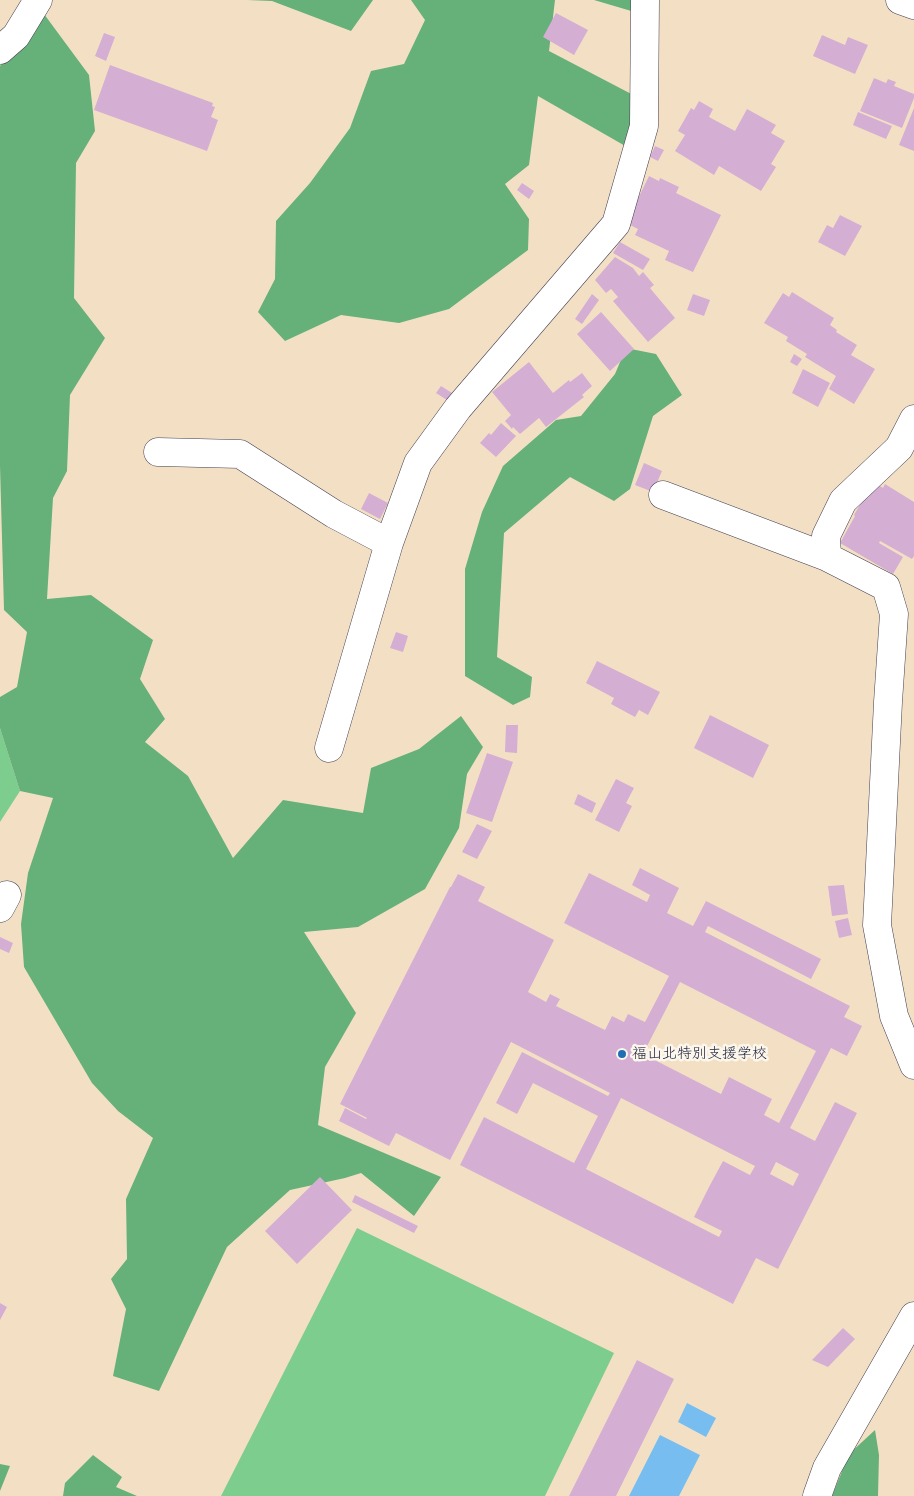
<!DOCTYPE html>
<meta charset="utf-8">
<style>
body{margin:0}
canvas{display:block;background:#f3e0c4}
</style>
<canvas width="914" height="1496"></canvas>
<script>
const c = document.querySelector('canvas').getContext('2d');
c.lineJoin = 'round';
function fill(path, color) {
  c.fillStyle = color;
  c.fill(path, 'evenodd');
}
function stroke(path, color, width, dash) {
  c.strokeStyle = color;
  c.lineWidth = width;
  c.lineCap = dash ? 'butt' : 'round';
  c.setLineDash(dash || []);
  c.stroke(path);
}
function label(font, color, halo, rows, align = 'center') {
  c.font = font + ' "Comic Neue","Klee One",sans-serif';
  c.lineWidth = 5;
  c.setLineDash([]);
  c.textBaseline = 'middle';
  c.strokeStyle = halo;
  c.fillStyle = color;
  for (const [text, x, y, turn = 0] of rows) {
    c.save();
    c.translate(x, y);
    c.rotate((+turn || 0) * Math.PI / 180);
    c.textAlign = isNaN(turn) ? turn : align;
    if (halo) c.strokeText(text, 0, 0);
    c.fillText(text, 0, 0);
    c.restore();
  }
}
fill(new Path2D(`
 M0 728 20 791 0 822Z
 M357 1228 614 1353 545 1496H221Z`), '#7dcd8e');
fill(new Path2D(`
 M247 0H373L351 31 272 1Z
 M411 0H555L549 51 639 98 627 147 538 96 529 165 505 184 529 219 528 250 449 309 399 323 341 315 285 341 258 312 275 279 276 221 310 183 350 128 371 71 404 64 425 20Z
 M594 0H639L638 13Z
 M44 14 89 75 95 131 76 163 74 298 105 338 70 395 67 471 53 498 47 599 91 595 153 640 140 679 165 719 145 742 188 776 233 858 283 800 363 813 371 768 419 749 461 716 483 747 467 774 459 828 425 889 358 927 304 932 356 1013 325 1067 318 1125 441 1177 414 1216 361 1173 345 1178 290 1190 227 1247 159 1391 113 1376 126 1309 111 1279 127 1259 126 1199 153 1138 118 1111 92 1083 24 967 21 924 28 873 53 798 20 791 0 728V697L17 687 27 632 4 610 0 466V66Z
 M626 348 656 354 682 395 653 416 630 489 614 501 570 477 504 533 497 657 532 677 530 697 513 705 465 676V569L482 512 503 466 556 420 581 416 615 374Z
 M875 1430 879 1455 878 1496H832L849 1454Z
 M93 1455 122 1477 116 1487 137 1496H63L65 1483Z
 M0 1464 10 1466 0 1491Z`), '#66b079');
fill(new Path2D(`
 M687 1403 716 1418 706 1437 678 1422Z
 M660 1435 700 1455 679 1496H629Z`), '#78bdef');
fill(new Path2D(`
 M556 13 588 30 574 55 543 37Z
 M104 33 115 37 106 61 95 56Z
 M822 35 845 45 848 37 868 45 855 74 813 56Z
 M110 65 213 103 212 106 215 107 211 117 218 120 207 151 94 110Z
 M874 78 886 83 888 79 896 82 894 86 914 94V98L902 128 860 111Z
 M699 101 713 109 709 117 735 131 747 109 776 125 771 133 785 141 771 164 776 167 761 191 719 166 714 175 675 151 685 135 678 131 691 108 694 110Z
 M914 108V151L899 145Z
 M858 112 892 126 886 139 853 125Z
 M655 146 664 150 658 161 650 157Z
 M649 176 659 181 660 178 679 187 676 193 721 215 693 272 665 260 669 251 635 235 638 229 626 223Z
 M522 183 534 191 529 199 517 190Z
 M840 215 862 226 845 256 818 242 827 225 833 228Z
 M620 242 650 259 643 270 613 253Z
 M615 257 633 268 639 276 643 272 654 285 650 288 675 318 648 342 613 301 618 297 611 289 606 293 595 280Z
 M792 292 834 318 830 325 837 330 836 332 857 345 851 355 875 369 854 404 829 389 836 376 805 357 807 354 786 341 788 337 764 323 783 293 789 297Z
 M592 294 599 300 582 324 575 319Z
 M693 294 710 300 704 316 687 310Z
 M601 312 634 349 610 371 577 334Z
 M794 354 802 359 797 366 790 362Z
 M529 362 553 393 569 380 570 382 582 373 592 386 582 395 584 397 546 427 539 418 520 434 513 427 512 429 505 421 511 415 492 392Z
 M803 369 830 383 818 407 792 393Z
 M441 386 452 393 447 400 436 393Z
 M501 423 516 436 496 457 480 443 489 433 491 435Z
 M644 463 662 471 653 492 635 485Z
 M877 484 883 488 885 484 914 502V556L912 559 880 541 879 543 903 557 893 574 840 543 855 516 854 515 865 496 868 498Z
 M369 493 388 503 380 519 361 509Z
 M396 632 408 636 403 652 390 648Z
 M597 661 660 692 648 715 639 710 635 717 611 704 614 698 586 683Z
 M710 715 769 745 753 778 694 748Z
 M506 725H518L517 753 505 752Z
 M487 753 513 762 492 822 466 813Z
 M616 779 634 788 626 803 632 806 619 832 595 820Z
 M578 794 596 803 592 813 574 804Z
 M477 824 492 831 477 859 462 852Z
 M640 868 679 888 667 913 693 926 706 901 821 959 811 979 708 926 705 932 850 1006 844 1017 862 1026 847 1056 831 1048 790 1128 815 1141 835 1102 857 1113 778 1269 756 1258 733 1304 460 1165 484 1117 574 1163 598 1116 533 1083 517 1114 496 1103 522 1052 608 1096 610 1093 511 1042 450 1160 396 1133 389 1146 339 1121 345 1108 366 1119 367 1118 340 1104 450 887H451L458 874 485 887 478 901 554 940 528 992 546 1002 550 994 560 999 556 1006 605 1030 612 1016 624 1022 628 1014 645 1022 669 976 564 923 589 873 647 902 650 895 632 885ZM680 982 816 1051 779 1123 764 1115 772 1099 729 1077 721 1094 643 1054ZM621 1098 755 1166 750 1175 723 1161 709 1187 694 1217 722 1231 719 1237 586 1169ZM776 1162 799 1174 793 1186 770 1174Z
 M844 885 848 914 832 916 828 886Z
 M848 918 852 935 839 938 835 921Z
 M0 937 13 943 9 953 0 949Z
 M320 1177 352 1210 297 1264 265 1231Z
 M355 1195 418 1226 414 1233 352 1202Z
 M0 1303 7 1307 0 1320Z
 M843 1328 855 1339 828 1367 812 1360Z
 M637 1360 674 1379 616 1496H569Z`), '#d5aed3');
const minor = new Path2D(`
 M900 0 914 5
 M0 50 16 36 38 0
 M914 419 899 448 843 501 826 536 827 557 886 587 894 614 888 702 877 925 894 1016 914 1065
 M158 452 240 454 334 514 389 543
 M663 495 827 557
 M329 748 389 543 418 463 458 408 616 224 644 126 645 0
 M0 908 7 895
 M817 1496 827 1468 914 1316`);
stroke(minor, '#413e50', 29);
stroke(minor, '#fff', 28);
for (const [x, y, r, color] of [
 [622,1054,5,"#1f6fb2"]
]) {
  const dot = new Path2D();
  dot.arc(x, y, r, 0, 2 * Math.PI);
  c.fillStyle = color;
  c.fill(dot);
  stroke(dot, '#fbf7ec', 2);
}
label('15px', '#22223b', '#fbf7ec', [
 ["福山北特別支援学校",632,1054]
], 'left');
</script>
